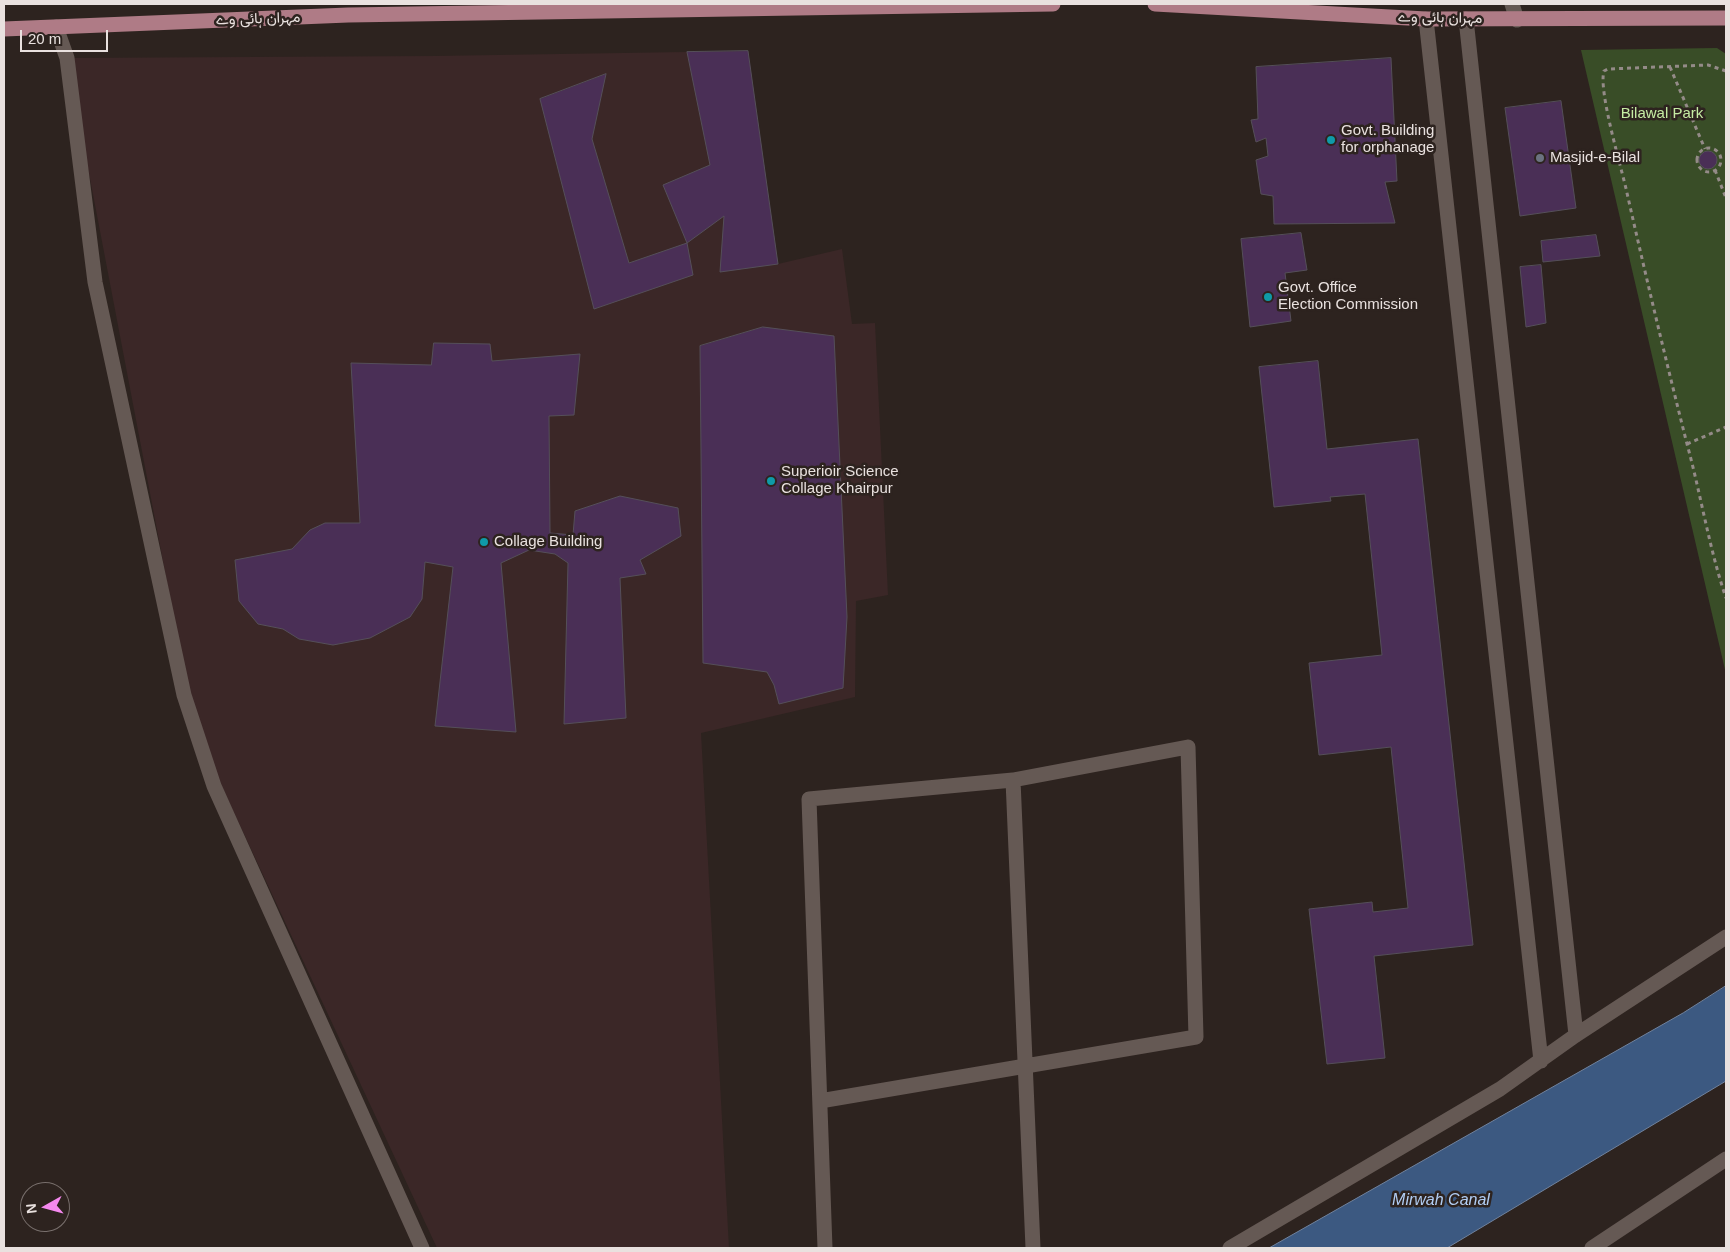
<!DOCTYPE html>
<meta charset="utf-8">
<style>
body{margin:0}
#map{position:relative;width:1730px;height:1252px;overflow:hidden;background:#2d231f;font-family:Helvetica,sans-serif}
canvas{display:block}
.frame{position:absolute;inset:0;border:5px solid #e9e1df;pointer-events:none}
.north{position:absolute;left:20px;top:1182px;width:50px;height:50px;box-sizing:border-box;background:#2d231f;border:1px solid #786f6c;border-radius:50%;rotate:263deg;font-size:14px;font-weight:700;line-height:20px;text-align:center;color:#e9e1df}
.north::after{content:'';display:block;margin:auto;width:18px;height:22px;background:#f589ef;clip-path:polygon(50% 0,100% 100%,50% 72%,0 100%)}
.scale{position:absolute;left:20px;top:30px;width:88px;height:22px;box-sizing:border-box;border:2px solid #e9e1df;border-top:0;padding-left:6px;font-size:15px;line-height:18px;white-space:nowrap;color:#e9e1df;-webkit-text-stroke:4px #2d231f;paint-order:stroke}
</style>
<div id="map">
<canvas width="1730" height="1252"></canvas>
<div class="frame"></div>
<div class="north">N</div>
<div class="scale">20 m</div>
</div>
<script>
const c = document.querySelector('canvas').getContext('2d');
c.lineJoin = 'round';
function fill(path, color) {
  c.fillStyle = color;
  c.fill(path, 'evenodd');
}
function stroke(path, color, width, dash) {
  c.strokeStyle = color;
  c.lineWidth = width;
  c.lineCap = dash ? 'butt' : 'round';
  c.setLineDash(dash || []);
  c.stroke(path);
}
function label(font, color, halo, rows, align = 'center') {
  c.font = font + ' Helvetica,Vazirmatn,sans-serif';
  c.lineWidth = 5;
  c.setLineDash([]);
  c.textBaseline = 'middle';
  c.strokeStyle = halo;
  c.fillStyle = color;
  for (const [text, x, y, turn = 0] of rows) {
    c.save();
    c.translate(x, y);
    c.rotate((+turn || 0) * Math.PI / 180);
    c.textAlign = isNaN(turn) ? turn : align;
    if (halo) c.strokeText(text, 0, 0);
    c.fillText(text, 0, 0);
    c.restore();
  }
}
fill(new Path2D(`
 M748 51 778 264 842 249 852 324 875 323 888 595 856 601 855 697 701 733 729 1248H437L195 729 67 58 434 56Z`), '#3b2727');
fill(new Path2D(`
 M1717 48 1726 54V674L1581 50Z`), '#394d27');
const water = new Path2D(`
 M1726 986V1081L1447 1248H1269L1683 1013Z`);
fill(water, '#3c5981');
stroke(water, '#70829d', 1);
const building = new Path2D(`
 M748 51 778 264 720 272 724 216 687 243 663 185 710 165 687 52Z
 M1391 58 1397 181 1385 182 1395 223 1274 224 1273 196 1261 194 1256 160 1268 156 1266 138 1256 142 1251 120 1258 119 1256 67Z
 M606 74 592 139 629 263 687 243 693 275 594 309 540 99Z
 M1561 101 1576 208 1520 216 1505 108Z
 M1699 160a9 9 0 1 1 18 0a9 9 0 1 1-18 0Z
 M1301 233 1307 270 1285 273 1291 321 1250 327 1241 239Z
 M1596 235 1600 256 1543 262 1541 241Z
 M1541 265 1546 323 1526 327 1520 267Z
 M763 327 834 336 847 617 843 688 779 704 774 685 767 672 703 663 700 346Z
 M434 343 490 344 492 361 580 354 574 415 549 416 550 533 573 535 575 511 620 496 678 508 681 536 640 560 646 574 620 578 626 718 564 724 568 563 555 554 529 550 501 563 516 732 435 726 453 567 425 562 422 599 410 617 370 638 333 645 299 639 283 629 258 624 239 601 235 560 292 549 310 530 325 523H360L351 363 431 365Z
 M1318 361 1327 449 1418 439 1473 945 1374 956 1385 1058 1327 1064 1309 909 1372 902 1373 912 1408 908 1391 747 1319 755 1309 663 1382 655 1365 494 1330 497 1331 501 1274 507 1259 367Z`);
fill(building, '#4a2f56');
stroke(building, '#554f59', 1);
stroke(new Path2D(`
 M1670 67 1705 149
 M1726 71 1708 65 1608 69 1604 71C1598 91 1622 169 1627 193 1646 277 1666 361 1687 444 1701 495 1709 548 1726 598
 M1697 160a12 12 0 1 1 24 0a12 12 0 1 1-24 0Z
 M1715 170 1726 198
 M1687 444 1726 427`), '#948b88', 3, [4, 4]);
stroke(new Path2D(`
 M1512 4 1517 20
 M1426 19 1541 1061
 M1466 19 1576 1035
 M56 27 67 58 95 282 184 695 214 786 422 1248
 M820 1101 1196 1037 1188 747 1013 780
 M825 1248 809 799 1013 780 1033 1248
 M1230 1248 1500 1089 1576 1035 1726 937
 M1592 1248 1726 1159`), '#655954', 15);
stroke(new Path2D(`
 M1155 4 1426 19 1726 18
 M4 29 348 15 1053 4`), '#af7b86', 15);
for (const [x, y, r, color] of [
 [1331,140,5,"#0f9aa8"],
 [1540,158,5,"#6b7280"],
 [1268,297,5,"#0f9aa8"],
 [771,481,5,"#0f9aa8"],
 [484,542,5,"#0f9aa8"]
]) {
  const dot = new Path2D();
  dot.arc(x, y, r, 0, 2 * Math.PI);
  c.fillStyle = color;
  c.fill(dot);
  stroke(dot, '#2d231f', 2);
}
label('15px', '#e9e1df', '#2d231f', [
 ["مہران ہائی وے",1440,18,1],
 ["مہران ہائی وے",258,19,-2]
]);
label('15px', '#c5eca3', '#2d231f', [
 ["Bilawal Park",1662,114]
]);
label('15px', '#e9e1df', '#2d231f', [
 ["Govt. Building",1341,131],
 ["for orphanage",1341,148],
 ["Masjid-e-Bilal",1550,158],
 ["Govt. Office",1278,288],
 ["Election Commission",1278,305],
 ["Superioir Science",781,472],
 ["Collage Khairpur",781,489],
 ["Collage Building",494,542]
], 'left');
label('italic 16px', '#b1cdf3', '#2d231f', [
 ["Mirwah Canal",1441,1201]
]);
</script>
